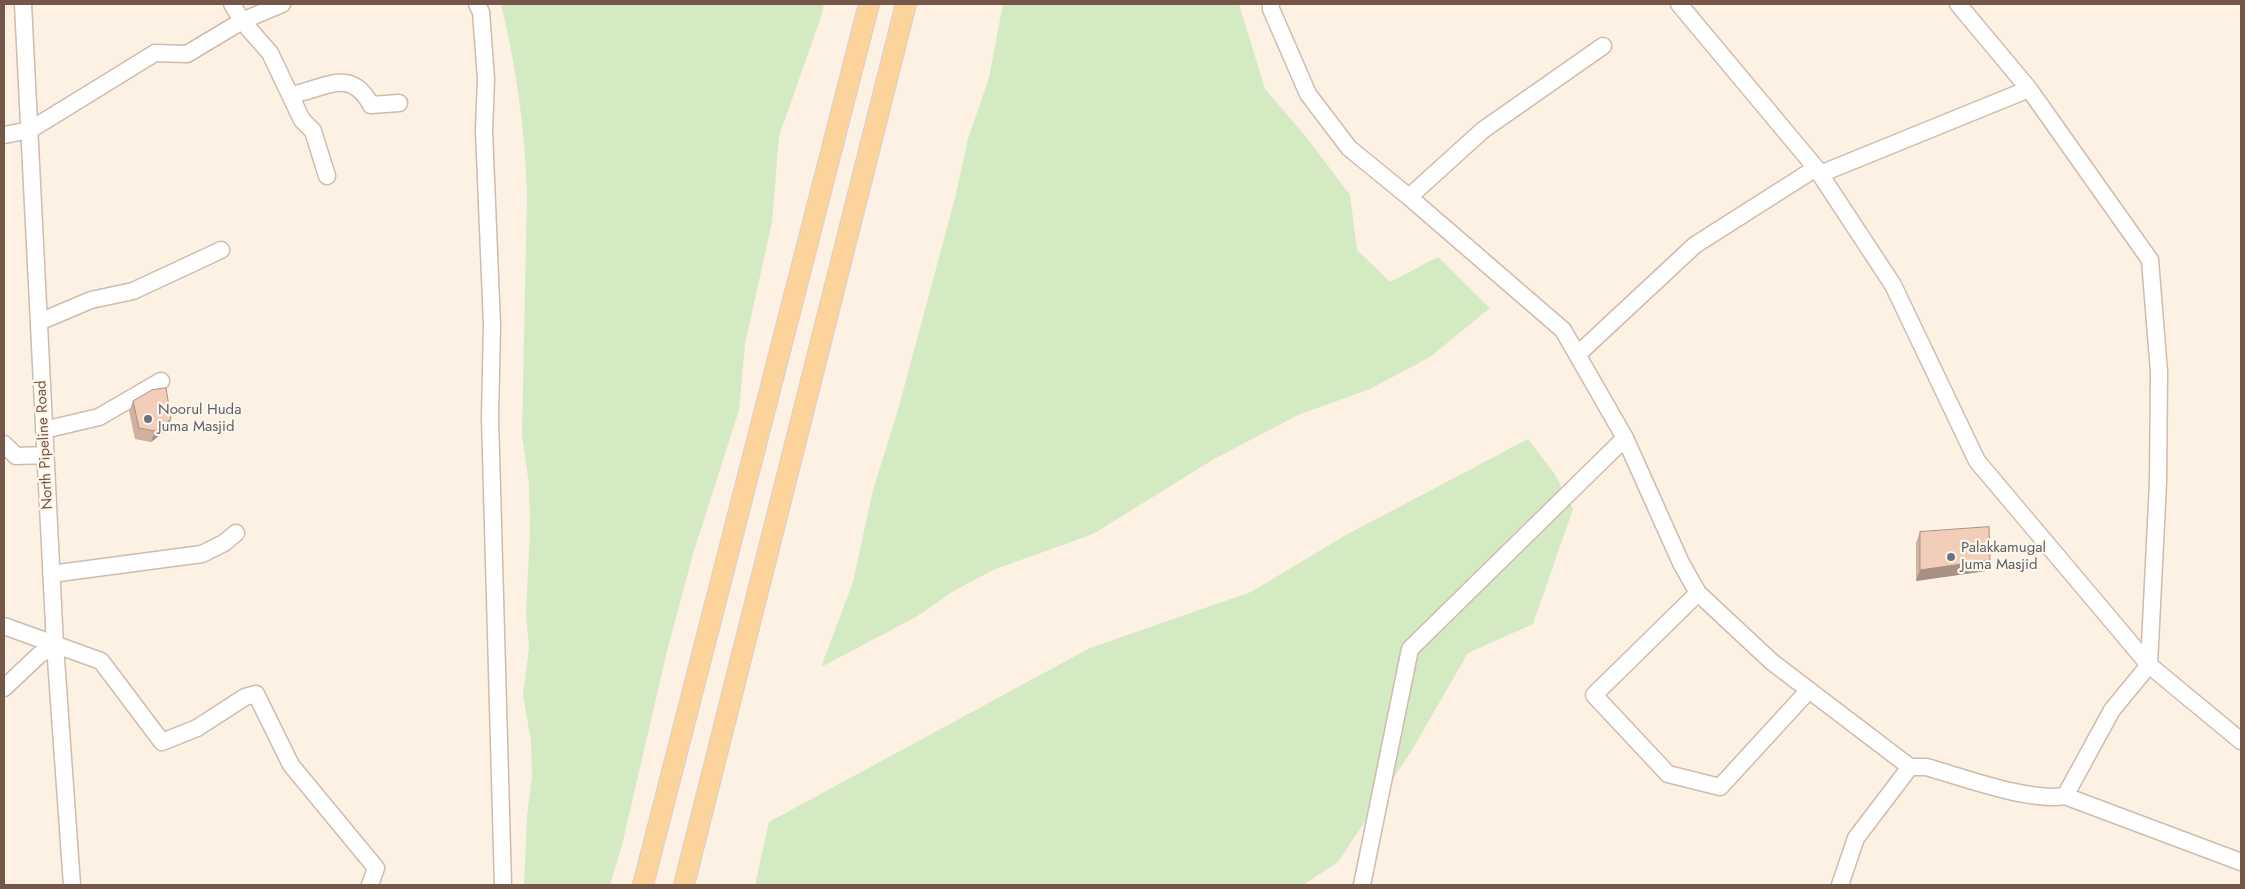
<!DOCTYPE html>
<style>
body{margin:0}
#map{position:relative;width:2245px;height:889px;overflow:hidden;background:#fcf1e3;font-family:Jost,sans-serif}
canvas{display:block}
.frame{position:absolute;inset:0;border:5px solid #755749;pointer-events:none}
</style>
<div id="map">
<canvas width="2245" height="889"></canvas>
<div class="frame"></div>
</div>
<script>
const c = document.querySelector('canvas').getContext('2d');
c.lineJoin = 'round';
function fill(path, color) {
  c.fillStyle = color;
  c.fill(path, 'evenodd');
}
function stroke(path, color, width, dash) {
  c.strokeStyle = color;
  c.lineWidth = width;
  c.lineCap = dash ? 'butt' : 'round';
  c.setLineDash(dash || []);
  c.stroke(path);
}
function label(font, color, halo, rows, align = 'center') {
  c.font = font + ' Jost,sans-serif';
  c.lineWidth = 4.5;
  c.setLineDash([]);
  c.textBaseline = 'middle';
  c.strokeStyle = halo;
  c.fillStyle = color;
  for (const [text, x, y, turn = 0] of rows) {
    c.save();
    c.translate(x, y);
    c.rotate((+turn || 0) * Math.PI / 180);
    c.textAlign = isNaN(turn) ? turn : align;
    if (halo) c.strokeText(text, 0, 0);
    c.fillText(text, 0, 0);
    c.restore();
  }
}
fill(new Path2D(`
 M501 4H824L820 20 779 136 772 222 745 344 739 410 693 554 667 651 622 845 610 885H524L527 817 532 776 531 741 523 695 529 648 526 614 530 529 529 484 522 435 527 193C525 129 516 65 501 4Z
 M1003 4H1239L1265 89 1307 138 1350 195 1357 250 1390 282 1438 257 1490 308 1430 357 1370 389 1298 415 1214 459 1093 534 993 570 952 592 916 617 821 667 853 582 873 490 898 410 955 198 968 139 989 78Z
 M1528 439 1554 473 1573 509 1533 624 1468 653 1412 750 1338 862 1303 885H755L769 822 1090 648 1251 592 1346 535Z`), '#d4eac2');
const minor = new Path2D(`
 M23 4 55 645 72 885
 M232 4 242 21 270 53 302 120 313 131 327 176
 M477 4 481 12 486 79 484 131 492 325 490 417 503 885
 M1271 4V9L1308 94 1349 148 1409 197 1563 330 1625 438 1681 563 1698 593 1772 662 1910 767H1926C1963 777 2028 802 2065 796L2241 862
 M1679 4 1816 168 1893 285 1977 461 2149 665 2241 741
 M2029 89 2150 260 2159 372 2158 482 2149 665 2112 710 2065 796
 M290 95C323 90 350 65 371 105L399 103
 M4 135 30 130 155 53 187 54 242 21 282 4
 M1820 174 2029 89 1958 4
 M1409 197 1483 130 1603 46
 M39 322 91 300 133 291 221 250
 M1577 355 1695 245 1816 168
 M44 430 99 417 161 381
 M4 444 16 456 45 455
 M51 574 202 554 224 543 236 533
 M1698 593 1594 695 1668 774 1720 787 1809 690
 M4 626 101 661 162 742 197 728 245 697 256 694 291 765 376 868 370 885
 M4 688 39 655 55 645
 M1362 885 1410 649 1625 438
 M1840 885 1856 838 1910 767`);
const major = new Path2D(`
 M643 885 869 4
 M684 885 906 4`);
stroke(minor, '#d0bbad', 19);
stroke(major, '#d8d0cc', 22);
stroke(minor, '#fff', 16);
stroke(major, '#fcd39b', 20);
fill(new Path2D(`
 M133 401 167 430 151 442 135 439 129 411Z
 M1920 532 1990 560 1986 571 1916 581V543Z`), '#d0b1a0');
fill(new Path2D(`
 M171 419 167 430 151 442 155 431Z
 M1990 560 1986 571 1916 581 1920 570Z`), '#a99082');
const building = new Path2D(`
 M166 388 171 419 155 431 139 428 133 401 152 390Z
 M1989 527 1990 560 1920 570V532Z`);
fill(building, '#f2ceba');
stroke(building, '#a99082', 1);
for (const [x, y, r, color] of [
 [148,419,5,"#6b7280"],
 [1951,557,5,"#6b7280"]
]) {
  const dot = new Path2D();
  dot.arc(x, y, r, 0, 2 * Math.PI);
  c.fillStyle = color;
  c.fill(dot);
  stroke(dot, '#fff6e9', 2);
}
label('15px', '#5b616d', '#fff6e9', [
 ["Noorul Huda",158,410],
 ["Juma Masjid",158,427],
 ["Palakkamugal",1961,548],
 ["Juma Masjid",1961,565]
], 'left');
label('15px', '#755749', '#fff6e9', [
 ["North Pipeline Road",45,445,-93]
]);
</script>
